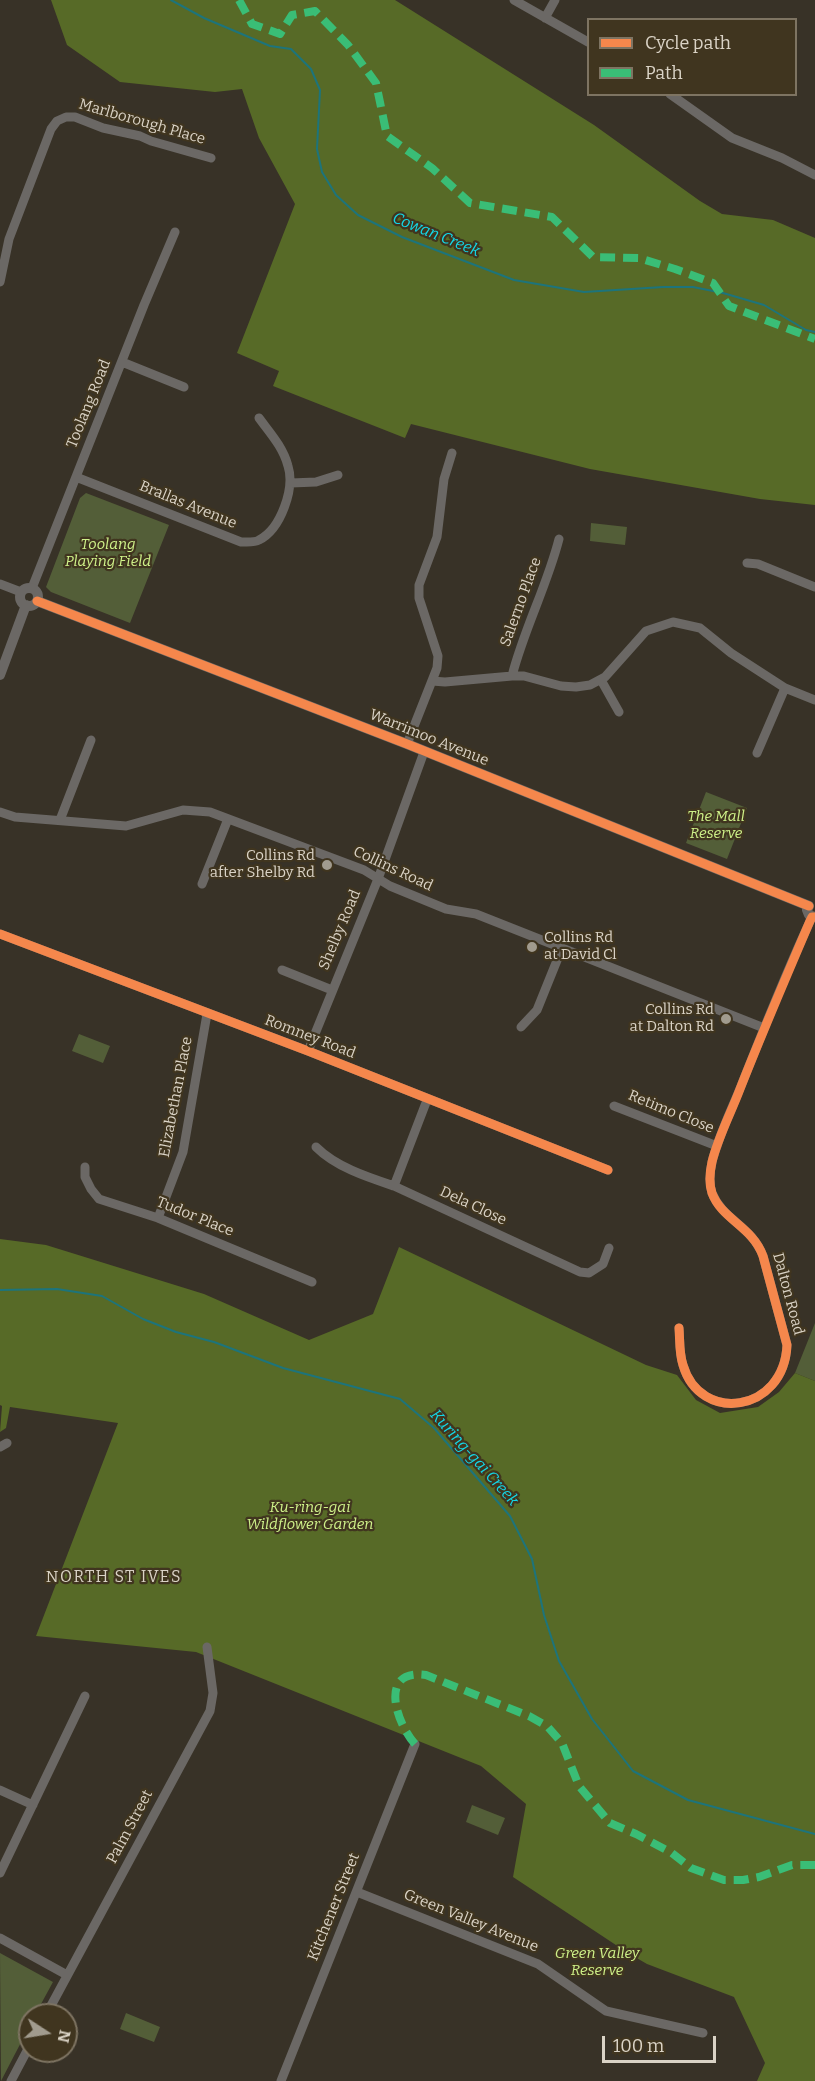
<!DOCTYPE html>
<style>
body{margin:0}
#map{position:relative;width:815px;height:2081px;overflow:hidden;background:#383227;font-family:Bitter,serif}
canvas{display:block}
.legend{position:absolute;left:587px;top:18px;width:210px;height:78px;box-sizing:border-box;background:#40351f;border:2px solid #7e7462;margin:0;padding:8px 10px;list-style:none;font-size:18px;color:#dad3c6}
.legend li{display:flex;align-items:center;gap:12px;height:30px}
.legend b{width:30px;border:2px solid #7e7462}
.north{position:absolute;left:18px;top:2003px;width:60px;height:60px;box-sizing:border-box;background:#40351f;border:2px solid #7e7462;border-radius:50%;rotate:102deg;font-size:16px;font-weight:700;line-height:24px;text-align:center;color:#dad3c6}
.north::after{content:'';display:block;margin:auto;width:21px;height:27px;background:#a19b8e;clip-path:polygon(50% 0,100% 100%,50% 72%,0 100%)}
.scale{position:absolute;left:602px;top:2036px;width:114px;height:27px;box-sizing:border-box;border:3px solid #dad3c6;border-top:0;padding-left:8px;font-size:18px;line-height:21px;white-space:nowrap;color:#dad3c6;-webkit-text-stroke:4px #40351f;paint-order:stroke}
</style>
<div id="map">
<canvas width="815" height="2081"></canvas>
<ul class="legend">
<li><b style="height:8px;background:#f5874c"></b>Cycle path</li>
<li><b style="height:8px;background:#3abd76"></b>Path</li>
</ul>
<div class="north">N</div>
<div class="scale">100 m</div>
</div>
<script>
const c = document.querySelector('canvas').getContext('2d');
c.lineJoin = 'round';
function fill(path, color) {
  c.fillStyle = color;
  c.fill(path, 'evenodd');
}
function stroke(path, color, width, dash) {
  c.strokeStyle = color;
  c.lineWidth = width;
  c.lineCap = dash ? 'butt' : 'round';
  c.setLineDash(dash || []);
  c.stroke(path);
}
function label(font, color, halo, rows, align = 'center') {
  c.font = font + ' Bitter,serif';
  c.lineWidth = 4.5;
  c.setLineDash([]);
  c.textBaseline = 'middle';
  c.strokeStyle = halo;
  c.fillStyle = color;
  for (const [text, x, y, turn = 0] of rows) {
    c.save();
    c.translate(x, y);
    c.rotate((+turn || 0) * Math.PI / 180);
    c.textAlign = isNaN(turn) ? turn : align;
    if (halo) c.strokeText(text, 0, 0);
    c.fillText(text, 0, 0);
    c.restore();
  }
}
fill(new Path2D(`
 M86 493 169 525 130 623 51 592 46 587 80 498Z
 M591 523 627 527 625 545 590 541Z
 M706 792 747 808 727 859 686 843Z
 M79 1034 110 1046 103 1063 72 1051Z
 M815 1323V1381L795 1373Z
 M472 1805 505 1818 498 1835 466 1822Z
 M0 1953 53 1982 35 2015H30V2025L1 2081Z
 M126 2013 160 2027 154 2042 120 2029Z`), '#535e38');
fill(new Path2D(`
 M51 0H395L594 125 700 201 722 214 773 220 815 238V505L760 499 590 469 411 424 405 438 273 386 279 371 237 353 295 204 259 138 242 89 215 92 120 82 67 45Z
 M0 1239 46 1245 204 1294 309 1340 373 1314 399 1247 646 1365 677 1375 696 1400 720 1413 758 1407 779 1392 795 1373 815 1381V2081H757L765 2063 734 1997 647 1964 628 1953 513 1877 526 1804 481 1766 196 1652 36 1636 118 1423 10 1407 6 1428 0 1432 2 1406 0 1405Z`), '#576a27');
stroke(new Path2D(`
 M171 0 204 18 270 46 291 49 311 69 320 90 317 149 322 172 336 195 358 215 402 237 514 280 584 292 663 287H693L723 293 764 305 806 330 815 332
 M0 1290 57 1289 102 1296 143 1319 176 1332 214 1342 283 1368 400 1399 434 1428 510 1516 532 1559 544 1615 559 1661 592 1719 633 1771 688 1800 815 1834`), '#1d747b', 2);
stroke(new Path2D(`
 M514 0 588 42
 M545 18 555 0
 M670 94 732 138 782 158 815 175
 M0 282 9 239 51 129 57 121 66 117H75L103 128 140 136 151 141 211 158
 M122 362 184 387
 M76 477 241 542C246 542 254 543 259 540 281 529 295 488 288 466 283 447 270 433 259 418
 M291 483 316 482 338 475
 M747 563 758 564 815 587
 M0 584 21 592
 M32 588 144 305 175 232
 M512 676C524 629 547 586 559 539
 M601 680 619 712
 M432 681 445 682 512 676H524L561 686 576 687 590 685 605 677 646 631 673 622 700 628 731 653 785 688 815 700
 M407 744 437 668 438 656 419 598V585L437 537 444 479 452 453
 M757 753 785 688
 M0 812 15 817 126 826 183 810 210 812 364 870 390 886 446 909 476 914 764 1028
 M60 820 91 740
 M202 884 228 819
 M0 934 308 1051 608 1170
 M282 970 332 990
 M521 1027 537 1010 562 948
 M308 1051 378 879 424 752
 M614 1106 717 1146
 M316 1147C336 1167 367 1177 394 1186L580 1272 589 1273 603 1264 609 1248
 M85 1167V1177L91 1189 99 1199 158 1218 312 1282
 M394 1186 427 1100
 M158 1218 183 1152 207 1014
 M679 1328C680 1340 679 1353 683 1365 700 1424 784 1413 787 1345L763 1256C752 1226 723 1220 712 1193 709 1184 710 1171 712 1162 719 1134 733 1107 743 1081 765 1026 787 970 812 917
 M0 1447 7 1443
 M0 1790 33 1805
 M0 1873 85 1696
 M357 1892 538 1964 606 2011 703 2033
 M0 1938 67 1975
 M46 2015 210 1711 213 1693 207 1647
 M11 2081 30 2045
 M281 2081 415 1744`), '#6b6865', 9);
stroke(new Path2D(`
 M20 597a9 9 0 1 1 18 0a9 9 0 1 1-18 0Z
 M37 601 407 744 809 906
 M0 675 26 605
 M809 906 807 910 809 915 815 917`), '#6b6865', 10);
stroke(new Path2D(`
 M239 0 252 24 280 34 292 15 315 11 348 45 376 83 387 136 432 168 470 203 552 217 593 257 639 258 675 269 713 283 729 306 815 339
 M415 1744C396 1723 378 1668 426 1675L529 1716 547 1726 562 1743 579 1786 610 1823 636 1834 672 1853 691 1868 724 1880H743L759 1877 792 1865H815`), '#3abd76', 8, [15, 8]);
stroke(new Path2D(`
 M37 601 407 744 809 906
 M0 934 308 1051 608 1170
 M679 1328C680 1340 679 1353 683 1365 700 1424 784 1413 787 1345L763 1256C752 1226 722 1220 712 1193 709 1184 710 1171 712 1162 718 1137 731 1113 740 1089 762 1033 786 977 810 921L812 917H815`), '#f5874c', 9);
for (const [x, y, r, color] of [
 [327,865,6,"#a19b8e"],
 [532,947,6,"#a19b8e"],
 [726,1019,6,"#a19b8e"]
]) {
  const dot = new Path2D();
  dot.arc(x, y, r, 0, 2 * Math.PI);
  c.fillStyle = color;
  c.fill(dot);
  stroke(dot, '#40351f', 2);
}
label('15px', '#dad3c6', '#40351f', [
 ["Marlborough Place",142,122,16],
 ["Toolang Road",89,404,-68],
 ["Brallas Avenue",188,505,22],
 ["Salerno Place",521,602,-70],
 ["Warrimoo Avenue",429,738,22],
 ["Collins Road",393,869,25],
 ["Shelby Road",340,930,-67],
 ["Romney Road",310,1037,21],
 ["Elizabethan Place",176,1097,-79],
 ["Retimo Close",671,1112,22],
 ["Dela Close",473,1206,25],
 ["Tudor Place",195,1217,22],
 ["Dalton Road",788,1294,75],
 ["Palm Street",130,1827,-62],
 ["Kitchener Street",334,1907,-68],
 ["Green Valley Avenue",471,1921,22]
]);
label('italic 15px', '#cef189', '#40351f', [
 ["Toolang",108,545],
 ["Playing Field",108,562],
 ["The Mall",716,817],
 ["Reserve",716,834],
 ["Ku-ring-gai",310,1508],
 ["Wildflower Garden",310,1525],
 ["Green Valley",597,1954],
 ["Reserve",597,1971]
]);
label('15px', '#dad3c6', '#40351f', [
 ["Collins Rd",315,856],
 ["after Shelby Rd",315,873],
 ["Collins Rd",544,938,"left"],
 ["at David Cl",544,955,"left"],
 ["Collins Rd",714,1010],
 ["at Dalton Rd",714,1027]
], 'right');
label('italic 16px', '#14d7e7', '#40351f', [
 ["Cowan Creek",436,235,22],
 ["Kuring-gai Creek",474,1458,48]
]);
c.letterSpacing = '1.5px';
label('16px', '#dad3c6', '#40351f', [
 ["NORTH ST IVES",114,1578]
]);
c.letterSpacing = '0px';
</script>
